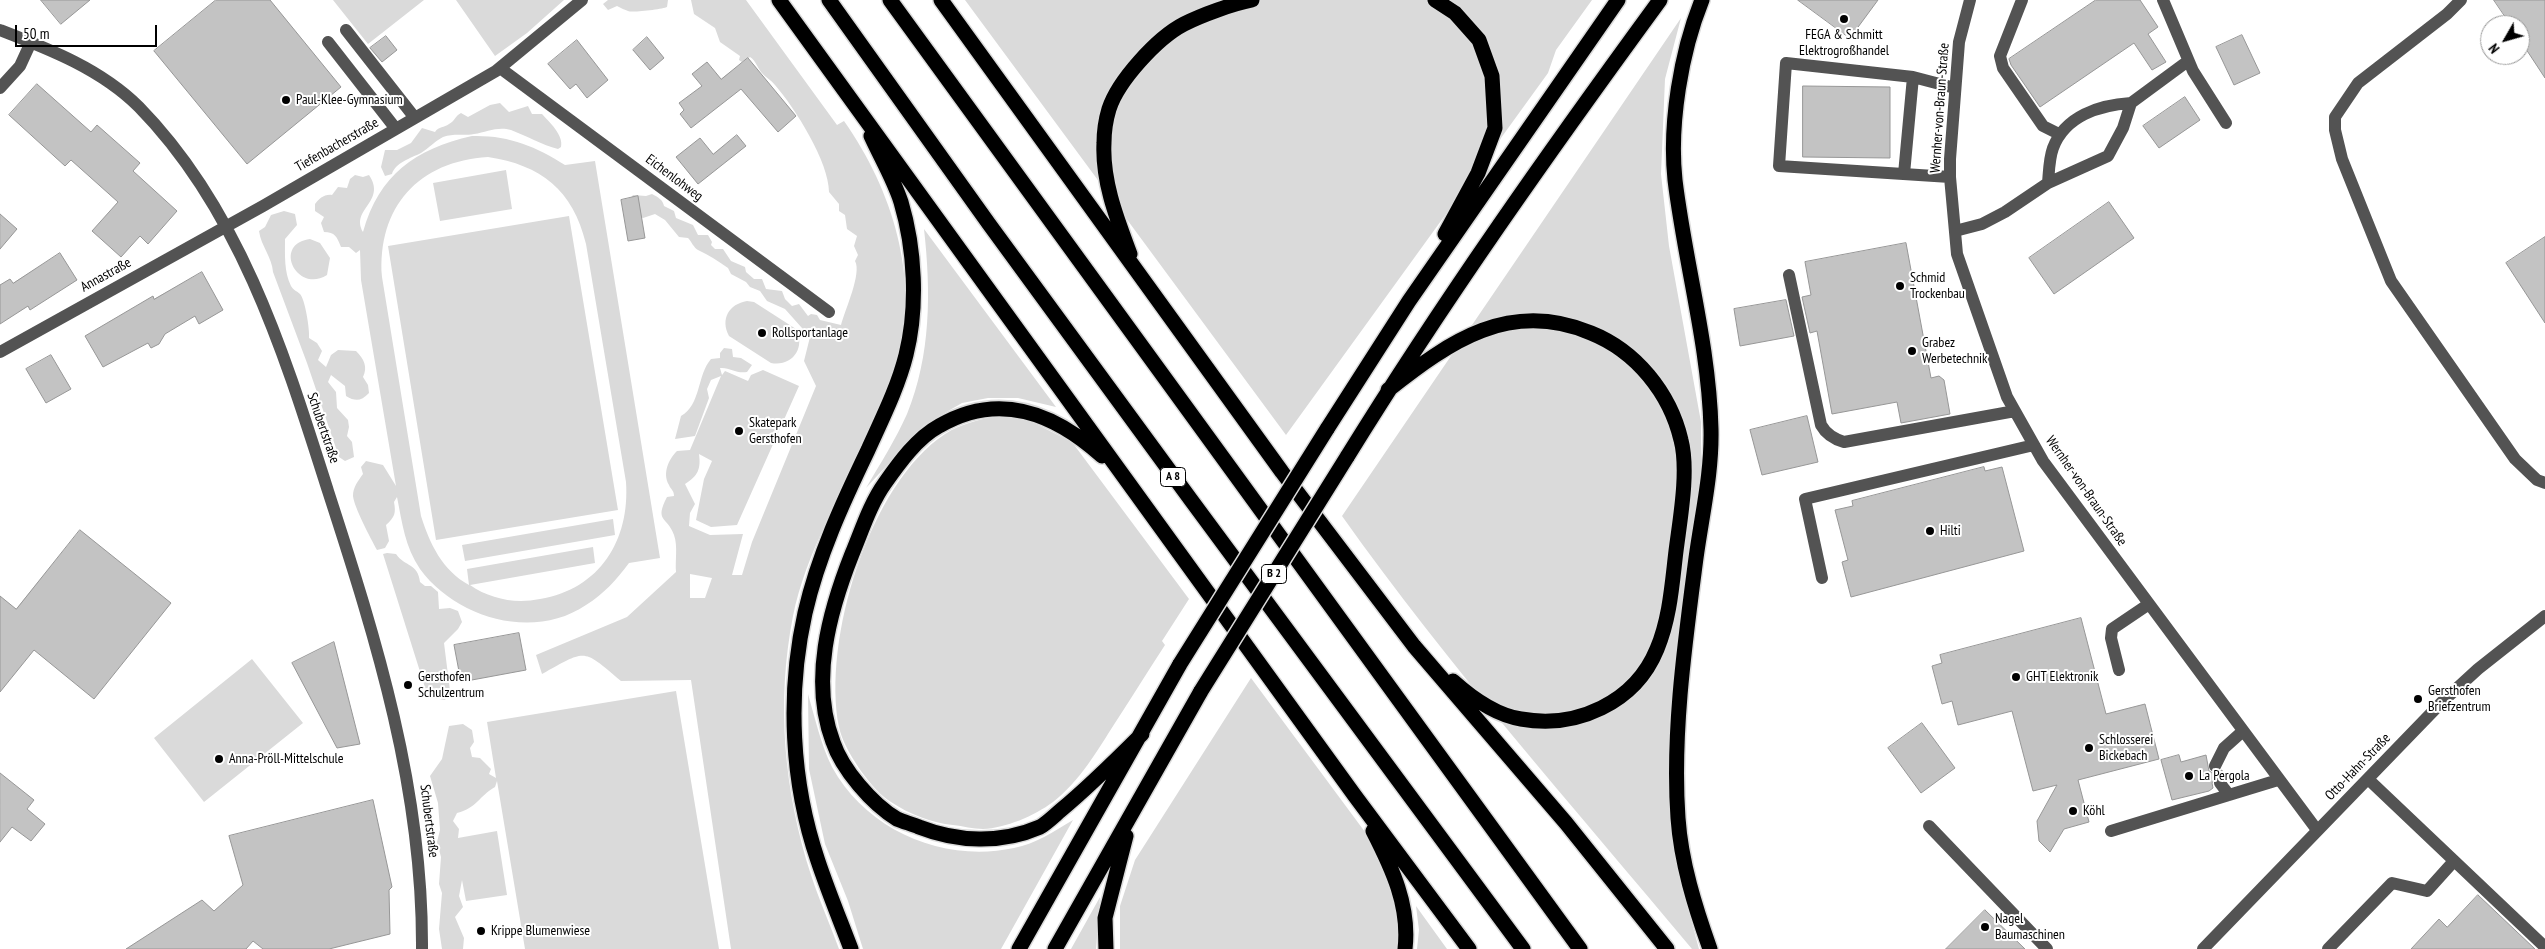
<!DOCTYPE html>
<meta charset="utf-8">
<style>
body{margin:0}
#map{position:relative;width:2545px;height:949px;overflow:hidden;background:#fff;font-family:"PT Sans Narrow",sans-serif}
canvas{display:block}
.north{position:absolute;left:2480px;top:15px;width:50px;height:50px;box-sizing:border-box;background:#fff;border:1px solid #999;border-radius:50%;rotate:232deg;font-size:14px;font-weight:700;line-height:20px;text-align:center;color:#000}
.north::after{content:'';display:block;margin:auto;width:18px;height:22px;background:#000;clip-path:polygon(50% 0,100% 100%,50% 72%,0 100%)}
.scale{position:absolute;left:15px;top:25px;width:142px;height:22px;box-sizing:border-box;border:2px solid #000;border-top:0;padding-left:6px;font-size:15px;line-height:18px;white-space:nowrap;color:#000;-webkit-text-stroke:4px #fff;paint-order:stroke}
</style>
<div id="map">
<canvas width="2545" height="949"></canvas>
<div class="north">N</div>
<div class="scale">50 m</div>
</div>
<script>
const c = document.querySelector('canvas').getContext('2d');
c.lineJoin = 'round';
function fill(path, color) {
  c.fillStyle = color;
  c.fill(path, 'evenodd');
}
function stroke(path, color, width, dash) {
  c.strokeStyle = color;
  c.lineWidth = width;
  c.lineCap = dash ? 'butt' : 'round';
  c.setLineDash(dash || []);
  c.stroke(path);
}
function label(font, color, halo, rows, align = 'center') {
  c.font = font + ' "PT Sans Narrow",sans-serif';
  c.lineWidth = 4;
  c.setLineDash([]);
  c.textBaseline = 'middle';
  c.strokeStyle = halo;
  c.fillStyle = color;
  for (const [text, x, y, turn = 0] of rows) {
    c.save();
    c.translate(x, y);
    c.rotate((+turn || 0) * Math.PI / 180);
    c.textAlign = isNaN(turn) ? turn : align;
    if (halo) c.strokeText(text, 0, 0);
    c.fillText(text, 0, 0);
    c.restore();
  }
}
fill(new Path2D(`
 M333 0H424L368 44Z
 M456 0H564L527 33 495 56Z
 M608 0H668L667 7C663 9 632 13 628 11 625 10 621 8 617 6L608 10 603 4Z
 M691 0H746L837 125 844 121C893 191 919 276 899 361 893 384 877 421 866 443 839 499 806 553 793 616 776 703 784 791 811 875 819 900 830 924 839 949H731L691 680 621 681C582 648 587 649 542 674L536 655 627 617 676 572C675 561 678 546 674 535 667 516 654 522 667 497L674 496C674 490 671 490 669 485 662 473 669 459 677 451L690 450 721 376 711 380 707 389 709 398 695 436 675 439 681 416C701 405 697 375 711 359L720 358V353L724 348 732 349 733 357 741 358 752 365 747 372C736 374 730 367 720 368L722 375 725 371 748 381 751 375 763 370 799 386 737 525 711 527 696 520 704 479 712 461 699 454C701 469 698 476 685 484L695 504 690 513 689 526 710 535 743 534 732 575H742L752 542 816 386 804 361 810 337 785 309 767 301 760 291 750 287 746 282 731 274 728 268C718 261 709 255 698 250 694 248 691 241 688 238L679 237 665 220 655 214 643 218 636 216 629 200 633 195 646 196 652 194C658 197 663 200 664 206L674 211 676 218 693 225 698 235H708L712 242 711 245 715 249H723L731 261 745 267 746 272 754 279H762L766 289 782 291 785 299 792 306 799 304 808 316 811 314 817 315 820 320 841 325C845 310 862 273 855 261L858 255 854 246 857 236 847 229 845 215 839 211V204L829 192C829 162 795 108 775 85 771 80 765 77 761 72 757 67 756 61 750 57L742 62 739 60 740 56 720 42 715 28 694 14ZM690 574 712 578 705 598H690Z
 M965 0H1592L1556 50 1548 73 1286 435Z
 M1681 18 1665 79 1661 174 1669 246 1701 422V479L1681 652 1669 722 1672 823 1678 872 1699 949H1692C1573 806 1449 667 1342 516Z
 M500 103 509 112 528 106 532 114H542C549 122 564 135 561 147L558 149C542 145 527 136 511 130 498 126 487 132 474 134 463 136 454 133 443 137 435 141 429 148 421 153 411 158 395 163 392 174L385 176 381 167 385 150H397L411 143 422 128 435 132C439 126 444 128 449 124 455 121 455 116 461 113L468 117 490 105Z
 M472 136C508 135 535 146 565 165L595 161 660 558 629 563C617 579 604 594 586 605 533 641 456 618 420 569 405 547 402 522 397 497L394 502C396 513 395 517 386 525L389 541 385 548 377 550C371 539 354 507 353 496 353 487 358 481 363 474L361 467 366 461 383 465 396 486 361 280 360 250 356 253 349 247H341C337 237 335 232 324 232L321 223 324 217 315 211V204C319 199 324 194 332 195L338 187 347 188 350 179 355 175 363 177 369 175C387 202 350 209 363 232 379 175 415 149 472 136ZM488 157C541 165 573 190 586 244L626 482C630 540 600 589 540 599 515 604 490 599 470 585L595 563 593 547 467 569 469 585C442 570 430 544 421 516L382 277C377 207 419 161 488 157Z
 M506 170 512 209 440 221 433 183Z
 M284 211 295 214 297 225 285 239C285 255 284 272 291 286 293 290 297 291 300 294 305 299 310 330 309 338L317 343 322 351 318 360 326 367 331 355 338 350 356 351C364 359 368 367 363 377L368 385 369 393C361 401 356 402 346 396L345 386 331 375 328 382 336 392 337 408 348 420 349 427 347 436 352 442 354 457 345 461 339 457 307 363 273 272C272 257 261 246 259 231L265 227 271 215Z
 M569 216 618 510 436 540 388 246Z
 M924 229 1056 407 1018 398H988L962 403 924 425 866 488C880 464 896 439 907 414 931 355 931 292 924 229Z
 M310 239 320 243 330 258 327 275C297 294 272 244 310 239Z
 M747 301 754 302 796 329C806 348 792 367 771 363L729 336C720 319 729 304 747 301Z
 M996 416 1026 419 1072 442 1189 599 1162 641 1165 645C1148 671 1132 697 1115 723 1097 751 1080 781 1053 802 1034 816 1006 828 983 829 973 829 963 826 953 825 932 823 909 814 891 802 872 791 843 749 839 727 822 641 869 484 945 434 960 424 979 420 996 416Z
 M613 519 615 535 465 561 462 545Z
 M387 553 396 554C405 567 418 563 420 582L425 586H431L438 592 439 609 450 608 458 611 462 622 458 629 444 643 450 691 445 700 428 697 383 554Z
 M252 659 303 723 204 802 154 738Z
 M1251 678 1365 832 1392 872 1401 949H1120V906L1135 860Z
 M676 691 719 949H525L497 781 495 787C479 796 477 808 457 813L453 821 459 829 458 838 497 831 507 895 466 901 462 880 459 896 463 907 455 917 464 938 463 949H442L439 929 442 893 439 884 441 857 437 842 440 830 438 803 430 776 442 759 449 726 463 724 472 730 474 742 470 748 472 757 480 758 491 769 489 774 496 778 487 722Z
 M808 694C815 718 821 745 832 767 867 831 944 863 1014 848 1036 844 1054 831 1073 820L1001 949H863L848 901 825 844 809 769Z
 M1100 897 1096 949H1071Z
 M1416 906 1447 949H1417L1419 930Z`), '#dadada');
const building = new Path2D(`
 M41 0H90L61 24Z
 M216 0H270L341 87 247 164 154 51Z
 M1798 0H1878L1850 38Z
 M2096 0H2140L2158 27 2148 34 2166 62 2152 70 2134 43 2040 107 2011 65 2009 59Z
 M2494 0H2545V78L2520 40V25H2511Z
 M2242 35 2260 73 2234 85 2216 47Z
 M386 36 397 50 382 62 370 48Z
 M647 37 664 58 650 70 633 50Z
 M577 40 608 80 587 98 576 84 570 89 548 64Z
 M748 58 796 116 778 132 741 89 691 128 680 114 684 110 679 103 702 86 692 74 707 62 721 79Z
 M37 84 91 132 97 125 140 163 133 171 177 211 148 244 140 236 121 257 92 231 118 202 71 160 65 166 9 115Z
 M1803 86 1890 87V158L1803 157Z
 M2185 97 2200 120 2159 148 2143 126Z
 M737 135 746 146 698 184 676 157 700 138 713 154Z
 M638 196 645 238 628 241 621 200Z
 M2109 202 2134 238 2054 294 2029 258Z
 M0 214 17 229 0 249Z
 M2545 237V323L2506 263Z
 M1906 243 1931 378 1939 376 1944 380 1950 414 1901 423 1897 402 1832 414 1817 331 1810 333 1802 297 1811 295 1805 262Z
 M60 253 77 280 30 310 28 306 0 324V285L10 279 13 283Z
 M202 272 223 310 199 324 195 316 165 334 159 344 151 348 148 343 103 367 85 336 153 296 154 299Z
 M1786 300 1794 336 1740 346 1734 309Z
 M51 355 71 389 46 403 26 369Z
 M1807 416 1818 462 1762 475 1750 430Z
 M1984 467 1985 471 2002 467 2024 551 1851 597 1842 562 1848 560 1835 510 1853 506 1852 501Z
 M80 530 171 603 94 699 34 650 0 692V596L16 609Z
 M2081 618 2106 714 2145 704 2159 759 2078 780 2089 822 2064 829 2050 852 2039 841 2037 821 2057 785 2033 791 2012 711 1958 725 1952 701 1942 704 1932 666 1942 663 1940 655Z
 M519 633 526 670 461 682 454 645Z
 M334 642 360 744 337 748 292 663Z
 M1922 723 1955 768 1921 793 1888 748Z
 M2179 755 2181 762 2206 755 2209 771 2215 774 2222 770 2223 775 2215 777 2212 783 2213 788 2209 791 2172 800 2161 760Z
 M0 773 34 800 27 809 45 824 31 841 12 827 0 842Z
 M373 800 392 887 389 890 390 934 329 949H263L253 941 246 949H126L202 900 214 911 243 885 229 836Z
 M2478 895 2535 949H2411L2439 919 2447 927Z
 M1985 910 2025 949H1946Z`);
fill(building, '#c3c3c3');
stroke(building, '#979797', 1);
const highway = new Path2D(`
 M779 0 1355 796 1469 949
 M829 0 989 224 1191 500 1523 949
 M890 0 1580 949
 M941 0 1282 472 1414 646 1566 823 1667 949
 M1435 0 1455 13 1479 40 1492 76 1495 128 1478 173 1445 234
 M1702 0C1681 52 1669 124 1675 180 1685 263 1709 345 1711 429 1712 473 1702 514 1696 558 1685 642 1672 734 1678 818 1681 862 1695 907 1710 949
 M1130 254C1117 219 1102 181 1104 143 1104 133 1106 119 1109 109 1118 81 1157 38 1184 24 1202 15 1232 4 1252 0
 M1388 390C1450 341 1510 299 1591 333 1636 351 1670 393 1681 440 1689 471 1680 519 1676 551 1672 584 1670 618 1657 649 1635 703 1576 729 1521 719 1495 715 1472 698 1453 681
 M1327 429 1409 301 1618 0
 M1102 456C1054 413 999 391 939 426 917 438 899 463 885 483 870 504 862 530 852 554 829 612 810 681 833 742 842 769 872 804 897 819 904 822 912 824 919 827 957 842 1001 844 1040 827 1047 823 1055 815 1061 810 1090 786 1116 760 1142 734
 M1347 457C1444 300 1551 149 1660 0
 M1373 831C1392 868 1410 906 1405 949
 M851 949C840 920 828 891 818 861 791 782 787 694 805 613 818 556 843 502 868 450 882 419 898 387 906 355 918 307 915 249 901 202 894 180 881 158 871 136
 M1019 949 1180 664
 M1055 949 1201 691
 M1106 949 1105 918 1126 836`);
stroke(highway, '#dbdbdb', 18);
stroke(new Path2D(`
 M1970 0 1959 42 1950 159V177L1957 254 2007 397 2043 461 2317 830
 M2022 0 2000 56 2003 68 2043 126 2059 134
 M2163 0 2193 71 2226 123
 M2461 0 2447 14 2358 83 2335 117V130L2342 159 2391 281 2515 459 2537 480 2545 483
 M0 30C49 49 101 69 139 107 241 211 285 356 328 491 377 642 423 789 422 949
 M346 30 415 118
 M328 42 396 129
 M500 68 829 312
 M0 88 20 66 31 42
 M1904 174 1913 77
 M1950 177 1779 166 1786 63 1913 77 1955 88
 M2048 183C2049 172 2049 159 2053 148 2065 116 2099 105 2131 103
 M1955 231 1982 224 2005 212 2048 183 2108 156 2123 128 2131 103 2188 61
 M1789 275 1821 425C1826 434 1834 439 1844 442L2015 411
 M0 352 263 206 496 71 582 0
 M1822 578 1805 499 2034 445
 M2119 670 2111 638 2112 629 2149 604
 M2215 766 2224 748 2243 731
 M2368 779 2545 947
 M2220 783 2229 795
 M1929 826 2047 949
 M2111 831 2278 780
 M2203 949 2442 702 2478 669 2545 616
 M2328 949 2392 883 2427 891 2454 861`), '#535353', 12);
stroke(highway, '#000', 15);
const highwayBridge = new Path2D(`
 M1180 664 1327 429
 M1201 691 1347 457`);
stroke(highwayBridge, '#dbdbdb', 18, []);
stroke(highwayBridge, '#000', 15);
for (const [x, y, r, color] of [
 [1844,19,5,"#000"],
 [286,100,5,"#000"],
 [1900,286,5,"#000"],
 [762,333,5,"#000"],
 [1912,351,5,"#000"],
 [739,431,5,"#000"],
 [1930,531,5,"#000"],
 [2016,677,5,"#000"],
 [408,685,5,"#000"],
 [2418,699,5,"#000"],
 [2089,748,5,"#000"],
 [219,759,5,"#000"],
 [2189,776,5,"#000"],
 [2073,811,5,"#000"],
 [1985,927,5,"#000"],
 [481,931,5,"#000"]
]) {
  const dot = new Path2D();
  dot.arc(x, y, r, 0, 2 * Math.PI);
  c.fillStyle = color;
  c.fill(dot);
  stroke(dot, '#fff', 2);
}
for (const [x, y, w] of [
 [1173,477,25],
 [1274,574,25]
]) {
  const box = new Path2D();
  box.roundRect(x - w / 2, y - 9.5, w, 19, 4);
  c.fillStyle = '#fff';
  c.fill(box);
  stroke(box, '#000', 1);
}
label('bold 12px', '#000', null, [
 ["A 8",1173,477],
 ["B 2",1274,574]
]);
label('14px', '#000', '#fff', [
 ["FEGA & Schmitt",1844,35,"center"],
 ["Elektrogroßhandel",1844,51,"center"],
 ["Paul-Klee-Gymnasium",296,100],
 ["Schmid",1910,278],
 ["Trockenbau",1910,294],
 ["Rollsportanlage",772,333],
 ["Grabez",1922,343],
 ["Werbetechnik",1922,359],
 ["Skatepark",749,423],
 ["Gersthofen",749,439],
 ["Hilti",1940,531],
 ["Gersthofen",418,677],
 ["Schulzentrum",418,693],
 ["GHT Elektronik",2026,677],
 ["Gersthofen",2428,691],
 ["Briefzentrum",2428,707],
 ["Schlosserei",2099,740],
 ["Bickebach",2099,756],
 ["Anna-Pröll-Mittelschule",229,759],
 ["La Pergola",2199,776],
 ["Köhl",2083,811],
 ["Nagel",1995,919],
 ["Baumaschinen",1995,935],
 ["Krippe Blumenwiese",491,931]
], 'left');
label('14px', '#000', '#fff', [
 ["Wernher-von-Braun-Straße",1940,108,-86],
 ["Tiefenbacherstraße",337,145,-30],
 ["Eichenlohweg",674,178,37],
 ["Annastraße",106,275,-29],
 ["Schubertstraße",323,428,71],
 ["Wernher-von-Braun-Straße",2086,491,55],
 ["Otto-Hahn-Straße",2358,767,-46],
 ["Schubertstraße",429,821,83]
]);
</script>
